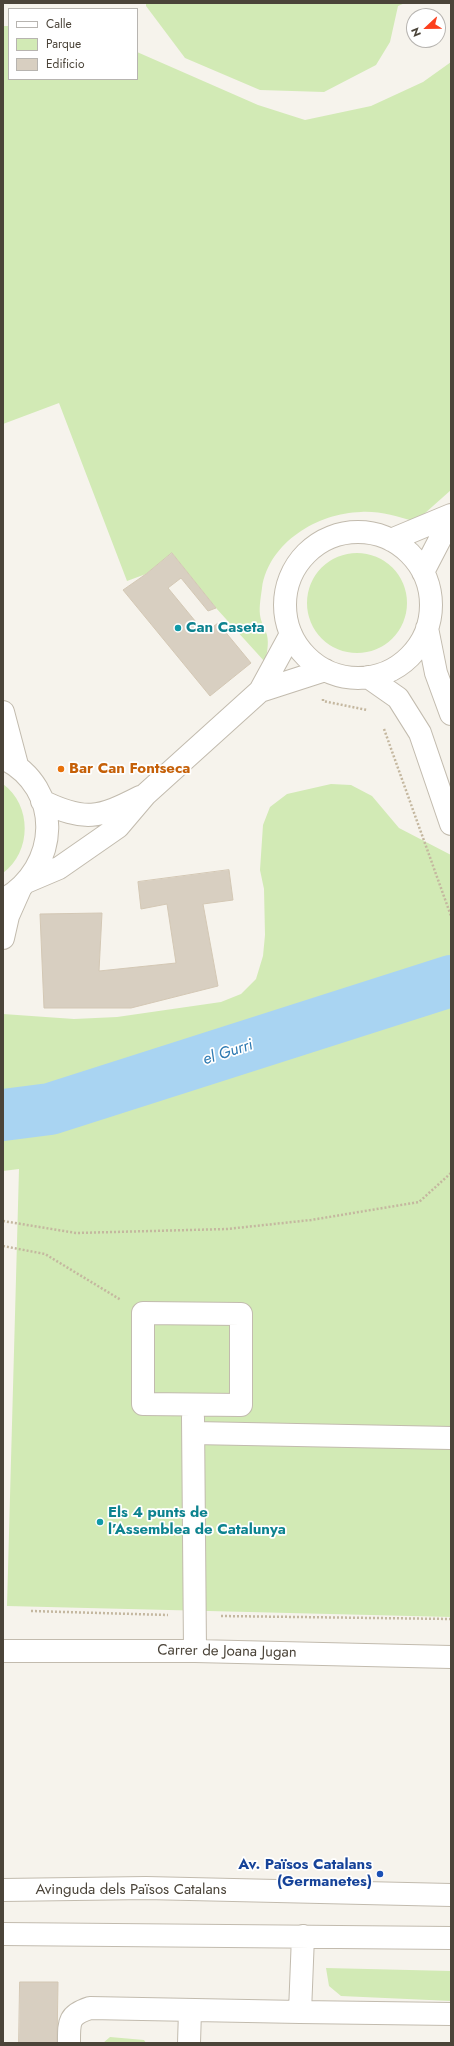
<!DOCTYPE html>
<meta charset="utf-8">
<style>
body{margin:0}
#map{position:relative;width:454px;height:2046px;overflow:hidden;background:#f6f3ec;font-family:Jost,sans-serif}
canvas{display:block}
.frame{position:absolute;inset:0;border:4px solid #4b4439;pointer-events:none}
.legend{position:absolute;left:8px;top:8px;width:130px;height:72px;box-sizing:border-box;background:#fff;border:1px solid #b7b4b0;margin:0;padding:5px 7px;list-style:none;font-size:12px;color:#4b4439}
.legend li{display:flex;align-items:center;gap:8px;height:20px}
.legend b{width:20px;border:1px solid #b7b4b0}
.north{position:absolute;left:406px;top:8px;width:40px;height:40px;box-sizing:border-box;background:#fff;border:1px solid #b7b4b0;border-radius:50%;rotate:248deg;font-size:11px;font-weight:700;line-height:16px;text-align:center;color:#4b4439}
.north::after{content:'';display:block;margin:auto;width:14px;height:18px;background:#fc3f1d;clip-path:polygon(50% 0,100% 100%,50% 72%,0 100%)}
</style>
<div id="map">
<canvas width="454" height="2046"></canvas>
<div class="frame"></div>
<ul class="legend">
<li><b style="height:5px;background:#fff"></b>Calle</li>
<li><b style="height:11px;background:#d2eab5"></b>Parque</li>
<li><b style="height:11px;background:#d8cfc1"></b>Edificio</li>
</ul>
<div class="north">N</div>
</div>
<script>
const c = document.querySelector('canvas').getContext('2d');
c.lineJoin = 'round';
function fill(path, color) {
  c.fillStyle = color;
  c.fill(path, 'evenodd');
}
function stroke(path, color, width, dash) {
  c.strokeStyle = color;
  c.lineWidth = width;
  c.lineCap = dash ? 'butt' : 'round';
  c.setLineDash(dash || []);
  c.stroke(path);
}
function label(font, color, halo, rows, align = 'center') {
  c.font = font + ' Jost,sans-serif';
  c.lineWidth = 3.5;
  c.setLineDash([]);
  c.textBaseline = 'middle';
  c.strokeStyle = halo;
  c.fillStyle = color;
  for (const [text, x, y, turn = 0] of rows) {
    c.save();
    c.translate(x, y);
    c.rotate((+turn || 0) * Math.PI / 180);
    c.textAlign = isNaN(turn) ? turn : align;
    if (halo) c.strokeText(text, 0, 0);
    c.fillText(text, 0, 0);
    c.restore();
  }
}
fill(new Path2D(`
 M146 3H405L398 6 390 42 376 65 324 92 260 90 185 58 146 6Z
 M3 26H9V79H137V52L258 105 305 120 371 106 423 82 451 62V490L415 522C397 516 379 511 361 512 318 513 269 542 262 588 261 596 259 606 260 615 261 623 265 628 267 635 269 644 267 653 265 662L216 608 172 553 146 574 127 581 59 403 3 424Z
 M307 603a50 50 0 1 1 100 0a50 50 0 1 1-100 0Z
 M3 784C32 805 32 852 3 873Z
 M331 784 351 785 372 796 399 828 451 855V1617L7 1606 19 1169 3 1171V1014L74 1019 117 1017 221 1002 241 994 256 979 263 956 265 935 264 889 260 870 263 825 270 807 287 794Z
 M326 1968 451 1971V2001L341 1996 329 1986Z
 M110 2037 144 2040 146 2043H103Z`), '#d2eab5');
stroke(new Path2D(`
 M3 1115 50 1109 451 981`), '#a9d4f2', 52);
const building = new Path2D(`
 M172 553 216 608 208 611 181 578 168 588 205 633 218 623 251 663 210 696 123 590 146 574Z
 M229 870 233 900 203 904 218 986 131 1008H44L40 914 102 913 99 971 176 963 167 904 141 909 138 882Z
 M20 1982H58L57 2043H19Z`);
fill(building, '#d8cfc1');
stroke(building, '#d3c7b4', 1);
const minor = new Path2D(`
 M285 605a73 73 0 1 1 146 0a73 73 0 1 1-146 0Z
 M391 540 451 515
 M423 572 451 518
 M427 628 436 673 451 714
 M368 677 398 698 420 733 451 824
 M260 691 325 670
 M3 712 17 765
 M3 758C64 788 60 868 3 900
 M42 801C85 822 99 818 140 797
 M26 882 59 868 118 827 146 794 260 691 291 634
 M3 938 8 916 20 889
 M143 1313 241 1314V1405L143 1404Z
 M193 1418 195 1651
 M194 1433 451 1438
 M3 1651H195L451 1657
 M3 1890 146 1888 451 1895
 M3 1934 451 1938
 M300 2012 451 2014
 M69 2043C69 2022 68 2015 90 2008L300 2012 303 1936
 M189 2043 190 2011`);
stroke(minor, '#c2bbae', 24);
stroke(new Path2D(`
 M323 699V701L367 710
 M384 729 451 916
 M3 1221 76 1233 227 1229 311 1220 419 1202 451 1173
 M3 1246 45 1254 121 1300
 M31 1611 168 1615
 M221 1616 451 1619`), '#c4b79f', 2.5, [2, 2]);
stroke(minor, '#fff', 22);
for (const [x, y, r, color] of [
 [178,628,4,"#0f9aa8"],
 [61,769,4,"#e8710a"],
 [100,1522,4,"#0f9aa8"],
 [380,1874,4,"#1a4fb4"]
]) {
  const dot = new Path2D();
  dot.arc(x, y, r, 0, 2 * Math.PI);
  c.fillStyle = color;
  c.fill(dot);
  stroke(dot, '#fff', 1.5);
}
label('bold 15px', '#0d838f', '#fff', [
 ["Can Caseta",186,628],
 ["Els 4 punts de",108,1513],
 ["l’Assemblea de Catalunya",108,1530]
], 'left');
label('bold 15px', '#c56008', '#fff', [
 ["Bar Can Fontseca",69,769]
], 'left');
label('15px', '#4b4439', '#fff', [
 ["Carrer de Joana Jugan",227,1652,1],
 ["Avinguda dels Països Catalans",131,1890]
]);
label('bold 15px', '#164399', '#fff', [
 ["Av. Països Catalans",372,1865],
 ["(Germanetes)",372,1882]
], 'right');
label('italic 16px', '#2e7ab2', '#fff', [
 ["el Gurri",228,1053,-18]
]);
</script>
